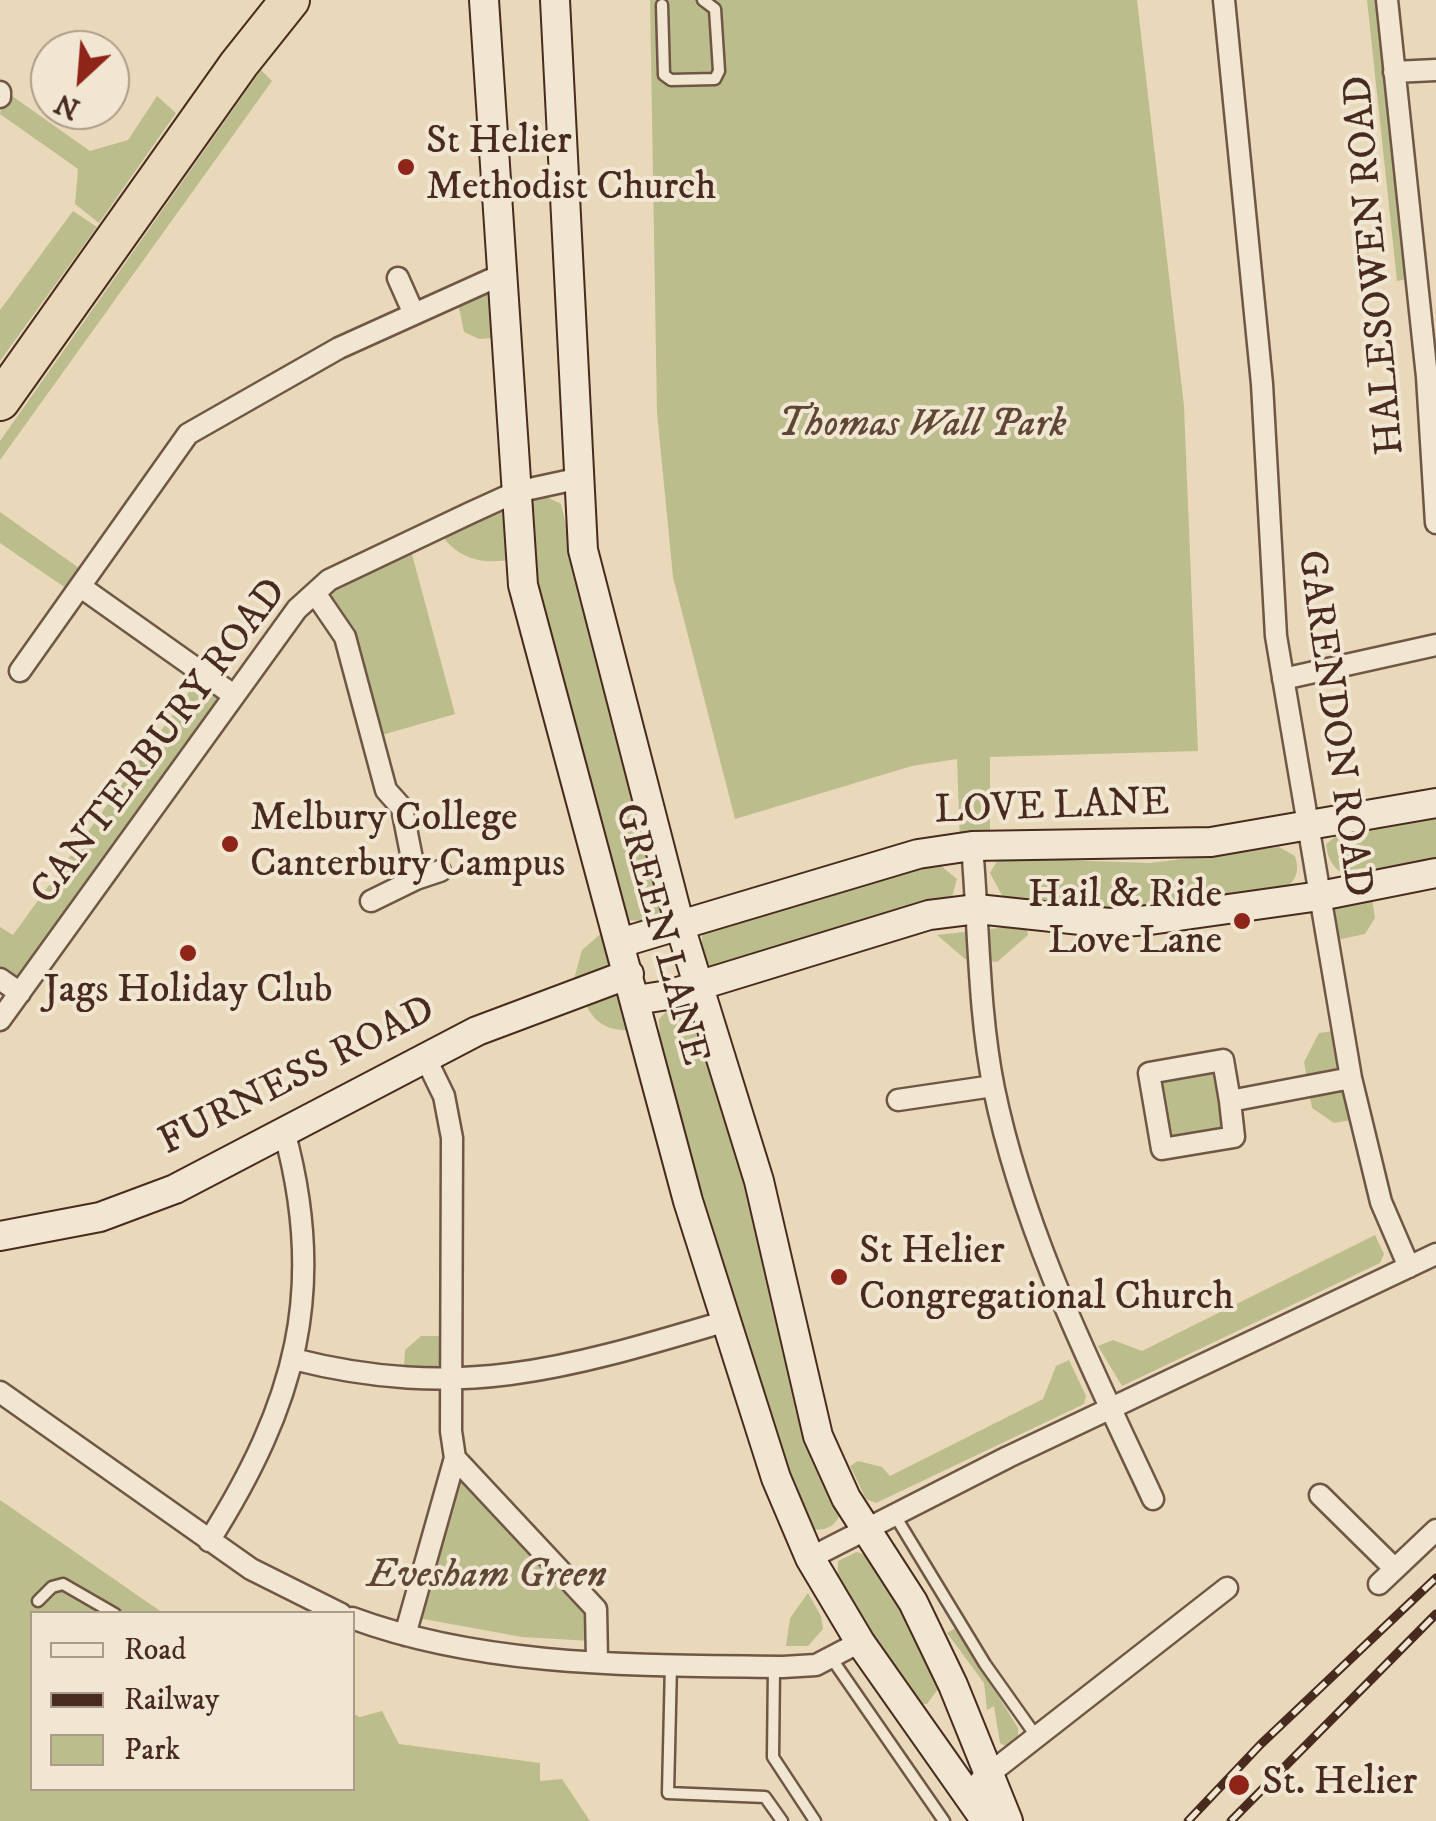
<!DOCTYPE html>
<style>
body{margin:0}
#map{position:relative;width:1436px;height:1821px;overflow:hidden;background:#ead8ba;font-family:"IM FELL DW Pica",serif}
canvas{display:block}
.legend{position:absolute;left:30px;top:1611px;width:325px;height:180px;box-sizing:border-box;background:#f1e6d2;border:2px solid #ad9b8a;margin:0;padding:12px 18px;list-style:none;font-size:30px;color:#482a1e}
.legend li{display:flex;align-items:center;gap:20px;height:50px}
.legend b{width:50px;border:2px solid #ad9b8a}
.north{position:absolute;left:30px;top:30px;width:100px;height:100px;box-sizing:border-box;background:#f1e6d2;border:2px solid #ad9b8a;border-radius:50%;rotate:206deg;font-size:28px;font-weight:700;line-height:40px;text-align:center;color:#482a1e}
.north::after{content:'';display:block;margin:auto;width:35px;height:45px;background:#8f2418;clip-path:polygon(50% 0,100% 100%,50% 72%,0 100%)}
</style>
<div id="map">
<canvas width="1436" height="1821"></canvas>
<ul class="legend">
<li><b style="height:12px;background:#f1e6d2"></b>Road</li>
<li><b style="height:12px;background:#482a1e"></b>Railway</li>
<li><b style="height:28px;background:#bcbd8c"></b>Park</li>
</ul>
<div class="north">N</div>
</div>
<script>
const c = document.querySelector('canvas').getContext('2d');
c.lineJoin = 'round';
function fill(path, color) {
  c.fillStyle = color;
  c.fill(path, 'evenodd');
}
function stroke(path, color, width, dash) {
  c.strokeStyle = color;
  c.lineWidth = width;
  c.lineCap = dash ? 'butt' : 'round';
  c.setLineDash(dash || []);
  c.stroke(path);
}
function label(font, color, halo, rows, align = 'center') {
  c.font = font + ' "IM FELL DW Pica",serif';
  c.lineWidth = 8;
  c.setLineDash([]);
  c.textBaseline = 'middle';
  c.strokeStyle = halo;
  c.fillStyle = color;
  for (const [text, x, y, turn = 0] of rows) {
    c.save();
    c.translate(x, y);
    c.rotate((+turn || 0) * Math.PI / 180);
    c.textAlign = isNaN(turn) ? turn : align;
    if (halo) c.strokeText(text, 0, 0);
    c.fillText(text, 0, 0);
    c.restore();
  }
}
fill(new Path2D(`
 M650 0H1137L1184 406 1198 751 990 757V840L960 843 957 759 912 766 735 819 673 577 657 413Z
 M1367 0H1384L1414 278 1397 281Z
 M261 70 272 81 0 460V441Z
 M12 96 90 151 128 140 157 96 176 113 99 223 75 204 78 169 0 114 4 97Z
 M73 211 97 227 0 361V310Z
 M499 281 503 337 479 339 464 332 457 298Z
 M545 496 561 504C592 637 632 769 661 904L658 915 643 921 625 920 531 582 525 523 532 500Z
 M512 498 514 559C484 565 458 560 440 533Z
 M0 512 86 573 73 593 0 543Z
 M410 547 455 714 375 737 321 594Z
 M199 678 223 695 16 991 0 979V927L13 935Z
 M1436 815V860C1400 869 1332 901 1326 844L1340 833Z
 M1279 847 1295 856C1300 872 1296 880 1283 891L1151 912 1005 901 990 873 999 858 1150 863Z
 M939 864 957 879 951 900 709 970 702 960V931L914 868Z
 M1370 885 1375 918 1365 934 1332 941 1322 894Z
 M1026 925 1028 935 997 962 965 959 937 935Z
 M604 931 640 1030C594 1033 591 1016 574 979L582 950Z
 M668 1010 694 1018 710 1043 841 1511C836 1529 821 1533 805 1527L741 1353 660 1046 659 1019Z
 M1340 1030 1357 1119 1334 1123 1312 1108 1304 1062 1319 1033Z
 M1220 1065 1231 1134 1165 1144 1154 1075Z
 M1375 1235 1384 1254 1380 1263 1122 1386 1098 1346 1113 1340 1142 1351Z
 M421 1336H444V1360L435 1370 404 1367 405 1350Z
 M1069 1360 1086 1396 1084 1404 876 1503 866 1499 850 1466 858 1461 882 1467 890 1476 1043 1399 1056 1366Z
 M465 1480 588 1615 590 1641 522 1637 418 1618 457 1483Z
 M0 1500 163 1613 32 1614V1788H352L353 1714 360 1717 382 1711 399 1744 540 1763V1781L562 1779 590 1821H0Z
 M857 1552 873 1558 883 1570 941 1685 927 1704H918L837 1590 838 1561Z
 M808 1593 821 1616 823 1629 808 1646H786L790 1618Z
 M956 1628 1018 1728V1742L1009 1748 1000 1743 994 1706 987 1710 984 1683 947 1633Z`), '#bcbd8c');
const lane = new Path2D(`
 M662 5 664 75 671 80 715 79 719 71 715 9 703 0
 M894 1514 985 1664 1036 1736
 M38 1601 52 1587 63 1584 115 1614
 M832 1659 944 1821
 M671 1664 668 1793 765 1797 782 1821
 M774 1667 773 1757 815 1821`);
const street = new Path2D(`
 M1224 0 1262 384 1276 636 1351 1078 1381 1202 1409 1267
 M1387 0 1427 377 1436 523
 M1394 72 1436 70
 M0 92V97
 M398 278 414 314
 M81 587 232 694
 M315 593 345 637 386 790 402 808 416 879 371 901
 M20 671 188 434 339 348 503 274
 M1283 679 1436 645
 M972 846C979 926 978 1010 994 1089 1024 1234 1091 1366 1153 1499
 M416 879 440 871
 M0 979 20 993
 M0 1020 297 609 329 580 470 513 516 492 576 479
 M898 1100 993 1086
 M1230 1101 1223 1060 1149 1073 1162 1149 1234 1137 1230 1101 1351 1078
 M293 1359C459 1401 565 1369 723 1322
 M0 1392 251 1569 341 1614
 M455 1458 596 1609 597 1660
 M1320 1495 1395 1569
 M209 1541C295 1405 328 1290 284 1131
 M810 1558 1008 1457 1436 1254
 M1379 1584 1436 1530
 M352 1618C487 1668 640 1665 783 1667L816 1665 860 1642
 M405 1635 455 1458 451 1431 452 1138 444 1096 425 1057
 M980 1781 1227 1588`);
const secondary = new Path2D(`
 M484 0 523 585 688 1201 776 1478 810 1558 860 1642 986 1821
 M555 0 583 550 680 926 759 1181 818 1436 846 1498 913 1602 953 1685 1008 1821
 M620 943 918 854 972 846 1211 842 1436 803
 M636 1000 668 995 929 915 977 909 1109 923 1150 920 1320 896 1436 873
 M0 1236 100 1217 175 1189 477 1031 629 974`);
const highway = new Path2D(`
 M0 401 239 64 290 0`);
stroke(lane, '#705645', 15);
stroke(street, '#705645', 25);
stroke(secondary, '#482a1e', 32);
stroke(highway, '#482a1e', 42);
stroke(lane, '#f1e6d2', 10);
stroke(street, '#f1e6d2', 20);
stroke(secondary, '#f1e6d2', 28);
stroke(highway, '#ead8ba', 38);
const rail = new Path2D(`
 M1188 1821 1261 1744 1436 1578
 M1231 1821 1436 1614`);
stroke(rail, '#482a1e', 9);
stroke(rail, '#f1e6d2', 5, [15]);
for (const [x, y, r, color] of [
 [406,167,10,"#8f2418"],
 [230,844,10,"#8f2418"],
 [1242,921,10,"#8f2418"],
 [188,953,10,"#8f2418"],
 [839,1277,10,"#8f2418"],
 [1239,1785,12,"#8f2418"]
]) {
  const dot = new Path2D();
  dot.arc(x, y, r, 0, 2 * Math.PI);
  c.fillStyle = color;
  c.fill(dot);
  stroke(dot, '#f1e6d2', 4);
}
label('40px', '#482a1e', '#f1e6d2', [
 ["St Helier",426,144],
 ["Methodist Church",426,190],
 ["Melbury College",250,821],
 ["Canterbury Campus",250,867],
 ["Hail & Ride",1222,898,"right"],
 ["Love Lane",1222,944,"right"],
 ["Jags Holiday Club",188,993,"center"],
 ["St Helier",859,1254],
 ["Congregational Church",859,1300],
 ["St. Helier",1262,1785]
], 'left');
label('40px', '#482a1e', '#f1e6d2', [
 ["HALESOWEN ROAD",1377,265,-95],
 ["GARENDON ROAD",1332,724,82],
 ["CANTERBURY ROAD",161,743,-53],
 ["LOVE LANE",1052,809,-2],
 ["GREEN LANE",659,935,75],
 ["FURNESS ROAD",298,1078,-27]
]);
label('italic 40px', '#5f4734', '#f1e6d2', [
 ["Thomas Wall Park",922,427],
 ["Evesham Green",487,1578]
]);
</script>
